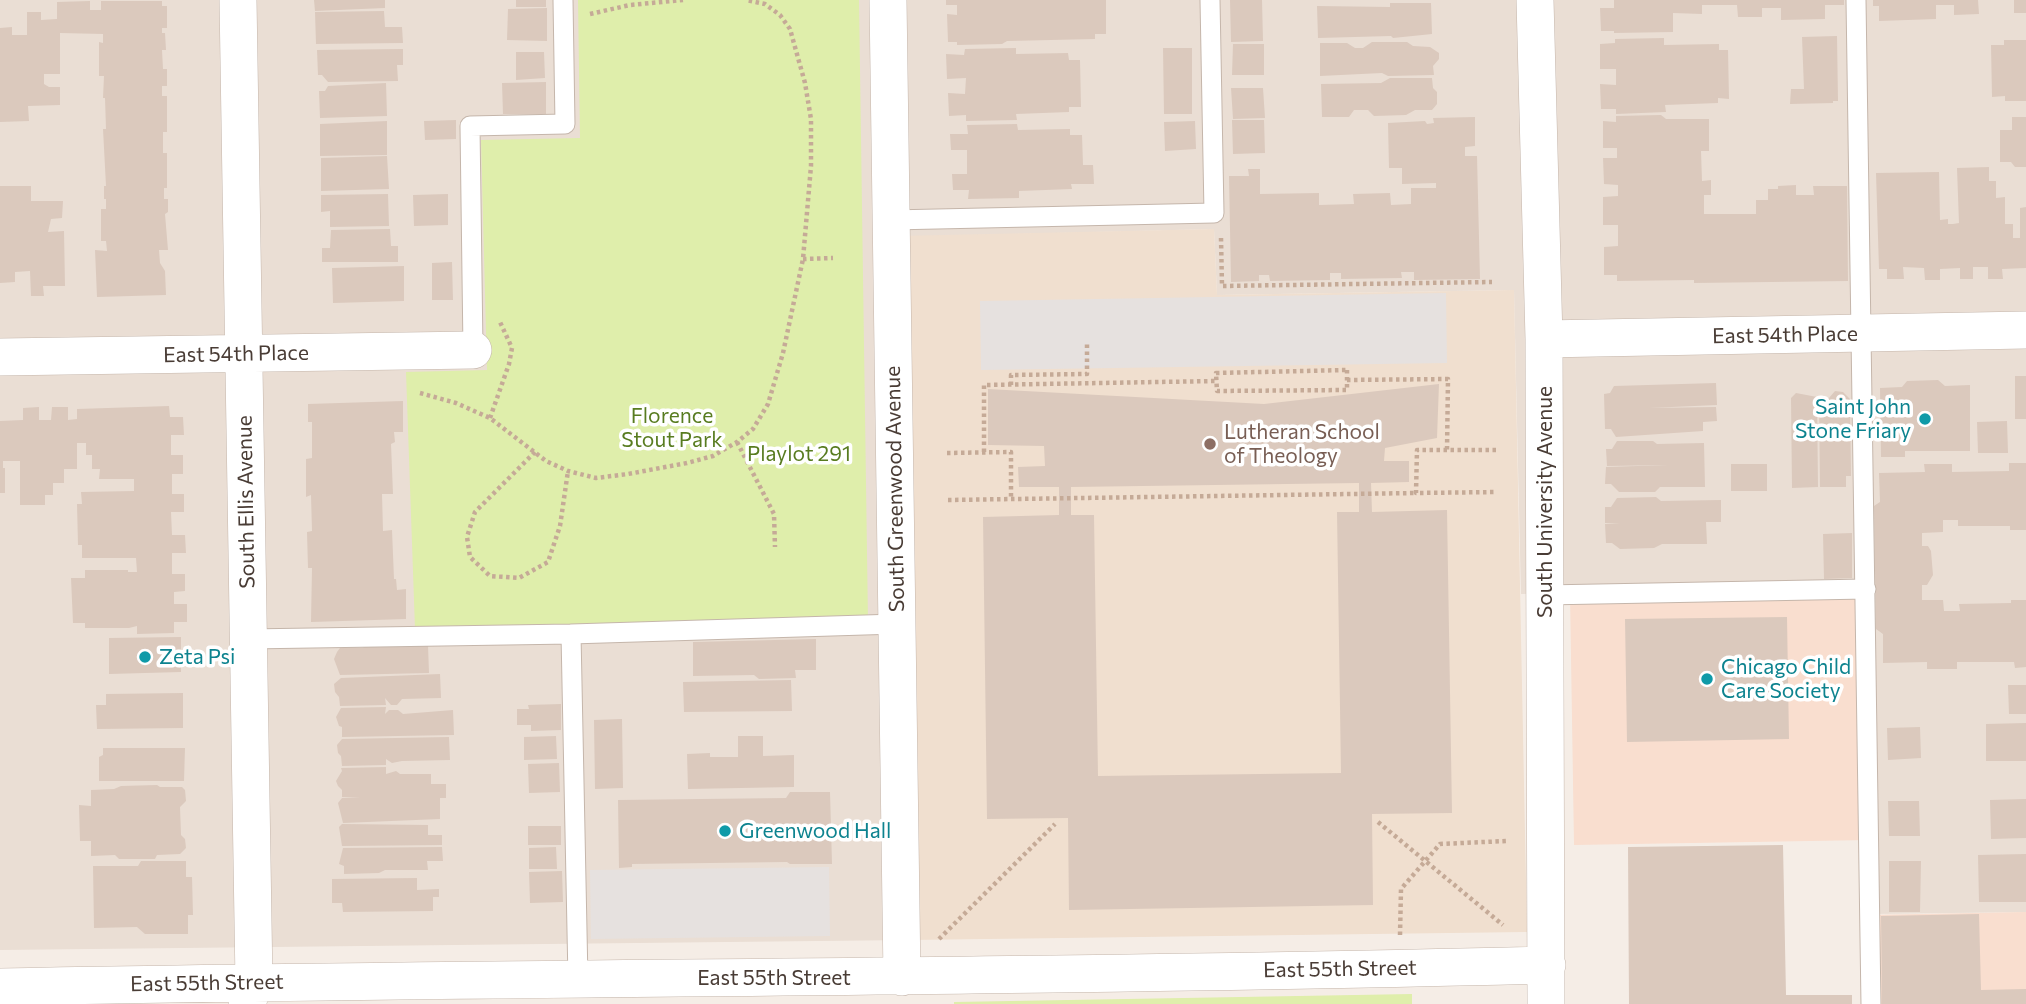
<!DOCTYPE html>
<style>
body{margin:0}
canvas{display:block;background:#f5ede6}
</style>
<canvas width="2026" height="1004"></canvas>
<script>
const c = document.querySelector('canvas').getContext('2d');
c.lineJoin = 'round';
function fill(path, color) {
  c.fillStyle = color;
  c.fill(path, 'evenodd');
}
function stroke(path, color, width, dash) {
  c.strokeStyle = color;
  c.lineWidth = width;
  c.lineCap = dash ? 'butt' : 'round';
  c.setLineDash(dash || []);
  c.stroke(path);
}
function label(font, color, halo, rows, align = 'center') {
  c.font = font + ' Commissioner,sans-serif';
  c.lineWidth = 7;
  c.setLineDash([]);
  c.textBaseline = 'middle';
  c.strokeStyle = halo;
  c.fillStyle = color;
  for (const [text, x, y, turn = 0] of rows) {
    c.save();
    c.translate(x, y);
    c.rotate((+turn || 0) * Math.PI / 180);
    c.textAlign = isNaN(turn) ? turn : align;
    if (halo) c.strokeText(text, 0, 0);
    c.fillText(text, 0, 0);
    c.restore();
  }
}
fill(new Path2D(`
 M0 0H2026V912L1870 914 1866 589 1521 594 1514 290 1217 295 1214 229 898 237 910 940 0 950Z`), '#eaded4');
fill(new Path2D(`
 M1866 589 1869 840 1574 845 1570 594Z
 M2026 912V1004H1871L1870 915Z`), '#f9decf');
fill(new Path2D(`
 M1214 229 1217 295 1514 290 1527 932 910 940 898 236Z`), '#f0dfcf');
fill(new Path2D(`
 M578 0H859L868 621 415 629 406 372 487 370 481 140 580 138Z
 M1412 994V1004H954V1002Z`), '#dfeeab');
fill(new Path2D(`
 M1446 293 1447 363 981 370 980 301Z
 M829 867 830 936 591 939 590 870Z`), '#e6e1df');
fill(new Path2D(`
 M314 0H385V8L315 11Z
 M516 0H546V7H516Z
 M946 0H1106V34H1095V39L1007 41 1002 44 957 45V42H948L947 14 957 15V5H946Z
 M1230 0H1262L1263 41 1231 42Z
 M1614 0H1844V5H1825V19L1781 20V8H1762V17H1738L1737 5H1702V14L1673 13V32L1614 33V31H1601L1600 8H1614Z
 M1873 0H1978L1979 14 1954 15V5H1936V19L1879 21V6H1873Z
 M2014 0H2026V13H2014Z
 M90 1V10H101V1H162V6H167V28H162V33H165L166 50H162L163 69H167V86H162V96H167V132H163V153H167V188H164V199H168V212L165 214 168 250H159L160 263 165 271 166 295 97 297 95 250 107 251 106 241H101V209H106V199H104V186H106L103 129H106L105 98H103L104 76H99V42L103 43V34L60 33V74H44V84L49 87H60V105L28 106 29 121 0 122V28L12 27V35H27V12H41V20L57 19V2Z
 M1390 3H1431L1432 34 1393 38 1391 36 1318 38 1317 6 1390 7Z
 M547 8V41L507 40 508 9Z
 M384 11 385 27H402L403 43 316 44 315 12Z
 M1837 36 1838 101H1833V103L1790 104 1791 89H1804L1802 37Z
 M1664 38V45L1719 44V50H1728L1729 99 1718 98V103L1665 105 1666 112 1616 114V109H1601L1600 84 1616 85V69H1600V44L1615 43V39Z
 M2004 40H2026V101H2005V96L1992 97 1991 45H2004Z
 M1372 42H1407L1413 46 1430 47 1439 53V59L1433 66 1434 75 1388 76 1382 73 1320 76V43H1347L1355 48H1363Z
 M1233 44H1264V75H1232Z
 M1016 48V54L1068 53 1069 60H1080L1081 107H1069V112L1016 114 1017 120 966 121V115L949 116 948 93 965 94 966 78 947 79 946 54 964 55 965 49Z
 M1163 48H1192V114H1164Z
 M403 49V65H397L398 81 328 82 322 75H318L317 50Z
 M516 52H544L545 78 516 80Z
 M1390 78H1432L1433 88 1437 92V104L1432 110H1415L1406 115 1374 116 1368 110H1354L1349 117H1322L1321 84 1381 83Z
 M546 82V114H503L502 83Z
 M386 83 387 116 320 118 319 91H325L328 86Z
 M1231 88H1263L1265 118 1233 119Z
 M1661 115 1666 119H1709V151H1701L1702 181 1711 180V195H1704V214H1756V200H1768V189H1778V186L1796 185V195H1814L1813 186H1847L1848 281 1694 283V280L1617 281V275H1604V247L1618 246V225H1603V197L1618 196V185L1604 184 1603 158H1617V148H1603V121L1616 122V116Z
 M1475 117V146L1465 147V156H1477L1480 279 1414 280V272H1401L1402 278 1341 279V273H1330V280L1270 281 1269 275H1259V281L1231 282 1229 176H1249L1248 169H1260V194L1319 193V205L1354 204 1353 194 1390 193 1391 205 1411 204V188H1436V183L1402 184V168H1389L1388 123 1425 121 1427 124 1434 123 1433 118Z
 M2012 117H2026V167H2015L2011 162H2000V130H2012Z
 M456 120V139L425 140 424 121Z
 M1232 120H1264L1265 153 1233 154Z
 M387 121V155L320 156V124Z
 M1195 121 1196 149 1165 151 1164 122Z
 M1017 124 1018 130 1070 129V135H1082L1083 165H1093L1094 184H1071L1072 189 1019 191V198L968 199 969 190H953L952 174H967V150H951L950 134H968L967 125Z
 M387 156 389 189 321 191V158Z
 M1989 167V181H1996V198L2005 197V224H2013V238H2020V208L2026 207V268L2002 269 2003 279H1988V267H1973V279H1960V268L1940 269V280H1925L1924 268 1903 267 1904 279H1887V269H1879L1876 173 1939 172 1940 220 1948 219V224H1953L1959 223 1957 168Z
 M0 186H31V201H63L62 218 51 219 48 232 64 231 65 286H43L44 296H31L30 271 15 272V282L0 283Z
 M388 194 389 226 330 227V211L321 212V195Z
 M448 194V225L414 226 413 195Z
 M390 229 391 246H398V262H322V248H330L331 230Z
 M452 262 453 300H432V263Z
 M404 266V301L333 303 332 268Z
 M2015 376H2026V419H2015Z
 M1938 380 1945 386 1970 385V451H1905V457H1881L1880 388 1902 387 1907 381Z
 M1716 383 1717 405 1649 408 1716 407 1717 421 1703 422V431L1616 437 1611 429H1605L1604 394 1610 393 1614 386Z
 M1439 384 1437 438 1385 448 1384 461H1409V482L1371 483 1372 512 1447 510 1452 813 1372 814 1373 905 1069 910 1068 818 987 819 983 517 1059 515V487H1019L1018 467 1045 466 1044 446 988 445V389L1264 404ZM1359 483V512H1337L1341 773 1098 776 1094 515H1071V487Z
 M1835 391 1843 392 1850 399 1851 476H1846V487H1820L1819 398H1829Z
 M1796 393 1817 397 1818 487 1792 488 1791 398Z
 M403 401V432H394L395 442 391 444 393 494H382L383 531 392 530 394 579H396L397 590 406 589V619L311 622 312 568H308L307 532 312 531 311 495 306 497V459L312 458V422H308V404Z
 M169 406 170 417H183L184 435H171V455H183V474H172V494H184V512H171L172 535H185L186 553H172V574H185V591L174 592V604H187V622H174V633L137 634V626L129 628H85V623H73L71 578H85V570H128V572H137L136 558H82V545H78L77 504H82L81 492 134 491V479H99L100 469H92V455H86V443H77V469H64V483H53V495H45V505H20V461H3V468H5V493H0V421L23 420V408L39 407V420H51L52 407H68V420L77 419V409Z
 M2007 421 2008 453H1978L1977 422Z
 M1617 441H1653L1657 444 1704 443 1705 487H1660L1655 492H1619L1611 484H1605L1606 467 1668 465 1607 466 1606 449H1612Z
 M2009 463H2026V530H2010V526H1958V520H1943V532L1922 533V546H1928L1931 551 1933 575 1927 585H1922V600H1943L1944 611H1960L1959 604 2011 603V600H2026V667L2015 668 2014 662H1957V669H1927V662L1883 663V634L1876 629 1874 506 1880 502 1879 473 1925 472 1924 464H1952V472L2009 471Z
 M1731 464H1767V491H1731Z
 M1656 497 1661 501 1721 500V522H1706L1707 544H1662L1654 548 1620 549 1612 543H1606L1605 524 1620 523H1605V507H1611L1617 498Z
 M1852 533V578L1824 579 1823 534Z
 M1787 617 1789 739 1627 742 1625 619Z
 M181 637V672L109 674V638Z
 M816 639V670H795L796 678 759 679 754 675 693 676V642Z
 M365 645H428L429 673 340 675 334 659 337 652 340 648H363Z
 M440 674 441 698 402 699 397 705H391L385 698 386 705 340 706 339 697 335 692 334 684 341 678Z
 M791 680 792 711 684 712 683 682Z
 M2008 685H2026V714H2009Z
 M183 693V728L97 729 96 705H106V694Z
 M561 704V730L531 731V725H517V709H529L528 705Z
 M386 707 385 714 389 710H398L403 714 453 710 454 735 342 737V727L339 726 336 717 341 708Z
 M622 719 623 788 595 789 594 720Z
 M2026 723V761H1986V724Z
 M1920 727 1921 758 1888 760 1887 728Z
 M556 736 557 759 524 760V737Z
 M738 736H763V756L794 755V787L688 789 687 754 710 753V757H738Z
 M449 737 450 760 402 761 392 763 386 759V765L342 766 341 756 338 753 337 745 342 739Z
 M103 748H185L184 781H99V757L103 755Z
 M559 763 560 792 529 793 528 764Z
 M386 767V774L396 771 400 774H431V784H446V798H440V819L343 823 338 803 342 798 360 797H342V790L338 786 336 781 342 771 341 768Z
 M157 785 160 787H182L185 790 186 801 180 807 181 835 185 839 186 848 180 854 157 855 155 859H119L115 855 91 856V841H80L79 805 91 806V790L114 789 121 786Z
 M790 792H830L832 864H790L787 862 632 864V867L619 868 618 800 786 798Z
 M2026 799V838L1991 839 1990 800Z
 M1888 801H1919L1920 836H1889Z
 M342 824 428 825V835H442V845L342 846 339 827Z
 M528 826H561V845H528Z
 M1783 845 1786 995H1852V1004H1629L1628 847Z
 M442 847 443 861H427L428 870H385L379 873 344 874V866L339 864 343 848Z
 M556 847 557 869H529V848Z
 M2026 854V902H1979L1978 855Z
 M141 861H186V877H192L193 915H188V934H145L137 927 94 928 93 866H138Z
 M1889 861H1921L1920 912H1889Z
 M562 871 563 902 530 903 529 872Z
 M417 878V890L439 889V897H433V911L343 912 342 903H332V879Z
 M1979 914 1981 990 2026 989V1004H1882L1881 916Z`), '#dbc9bd');
const service = new Path2D(`
 M1856 0 1871 1004
 M891 220 1214 213 1210 0
 M473 350 470 126 565 124 563 0
 M1545 595 1866 589
 M571 634 578 980
 M248 639 571 634 897 624`);
const minor = new Path2D(`
 M238 0 254 982 247 1004
 M888 0 902 977
 M1535 0 1544 339 1546 1004
 M1544 339 2026 330
 M0 357 473 350
 M0 987C516 977 1031 978 1547 965`);
stroke(service, '#c5b6ab', 21);
stroke(minor, '#c5b6ab', 38);
stroke(new Path2D(`
 M590 14 630 5 683 0
 M1221 238 1222 286 1492 282
 M803 259 833 258
 M1347 370V390L1217 391 1216 373Z
 M1347 380 1448 379 1447 450
 M1011 385V375L1087 374V344
 M420 393 456 403 490 418 546 461 568 471 596 478 628 474 687 463 713 456 737 442 753 429 768 404 783 353 803 259 811 166V119L805 83 790 29 780 15 765 4 746 0
 M490 418 509 364 512 348 500 322
 M737 442 774 514 775 547
 M1496 450H1417L1416 493 1497 492
 M535 452 475 512 467 537 470 557 490 576 519 578 548 562 560 526 568 471
 M984 452V385L1216 381
 M947 453 1011 452V499
 M948 500 1416 493
 M1378 822 1503 925
 M1400 935 1401 889 1440 844 1506 841
 M939 939 1055 824`), '#c5aa97', 4.5, [3.5, 3.5]);
stroke(service, '#fff', 19);
stroke(minor, '#fff', 37);
for (const [x, y, r, color] of [
 [1925,419,7,"#0f9aa8"],
 [1210,444,7,"#8d6e63"],
 [145,657,7,"#0f9aa8"],
 [1707,679,7,"#0f9aa8"],
 [725,831,7,"#0f9aa8"]
]) {
  const dot = new Path2D();
  dot.arc(x, y, r, 0, 2 * Math.PI);
  c.fillStyle = color;
  c.fill(dot);
  stroke(dot, '#fff', 2.5);
}
label('21px', '#493c35', '#fff', [
 ["East 54th Place",1785,335,-1],
 ["East 54th Place",236,354,-1],
 ["South Greenwood Avenue",895,489,-91],
 ["South Ellis Avenue",246,502,-91],
 ["South University Avenue",1545,502,-90],
 ["East 55th Street",1340,969,-1],
 ["East 55th Street",774,978],
 ["East 55th Street",207,983,-1]
]);
label('21px', '#0d838f', '#fff', [
 ["Saint John",1911,407,"right"],
 ["Stone Friary",1911,431,"right"],
 ["Zeta Psi",159,657],
 ["Chicago Child",1721,667],
 ["Care Society",1721,691],
 ["Greenwood Hall",739,831]
], 'left');
label('21px', '#587c20', '#fff', [
 ["Florence",672,416],
 ["Stout Park",672,440],
 ["Playlot 291",799,454]
]);
label('21px', '#785e54', '#fff', [
 ["Lutheran School",1224,432],
 ["of Theology",1224,456]
], 'left');
</script>
